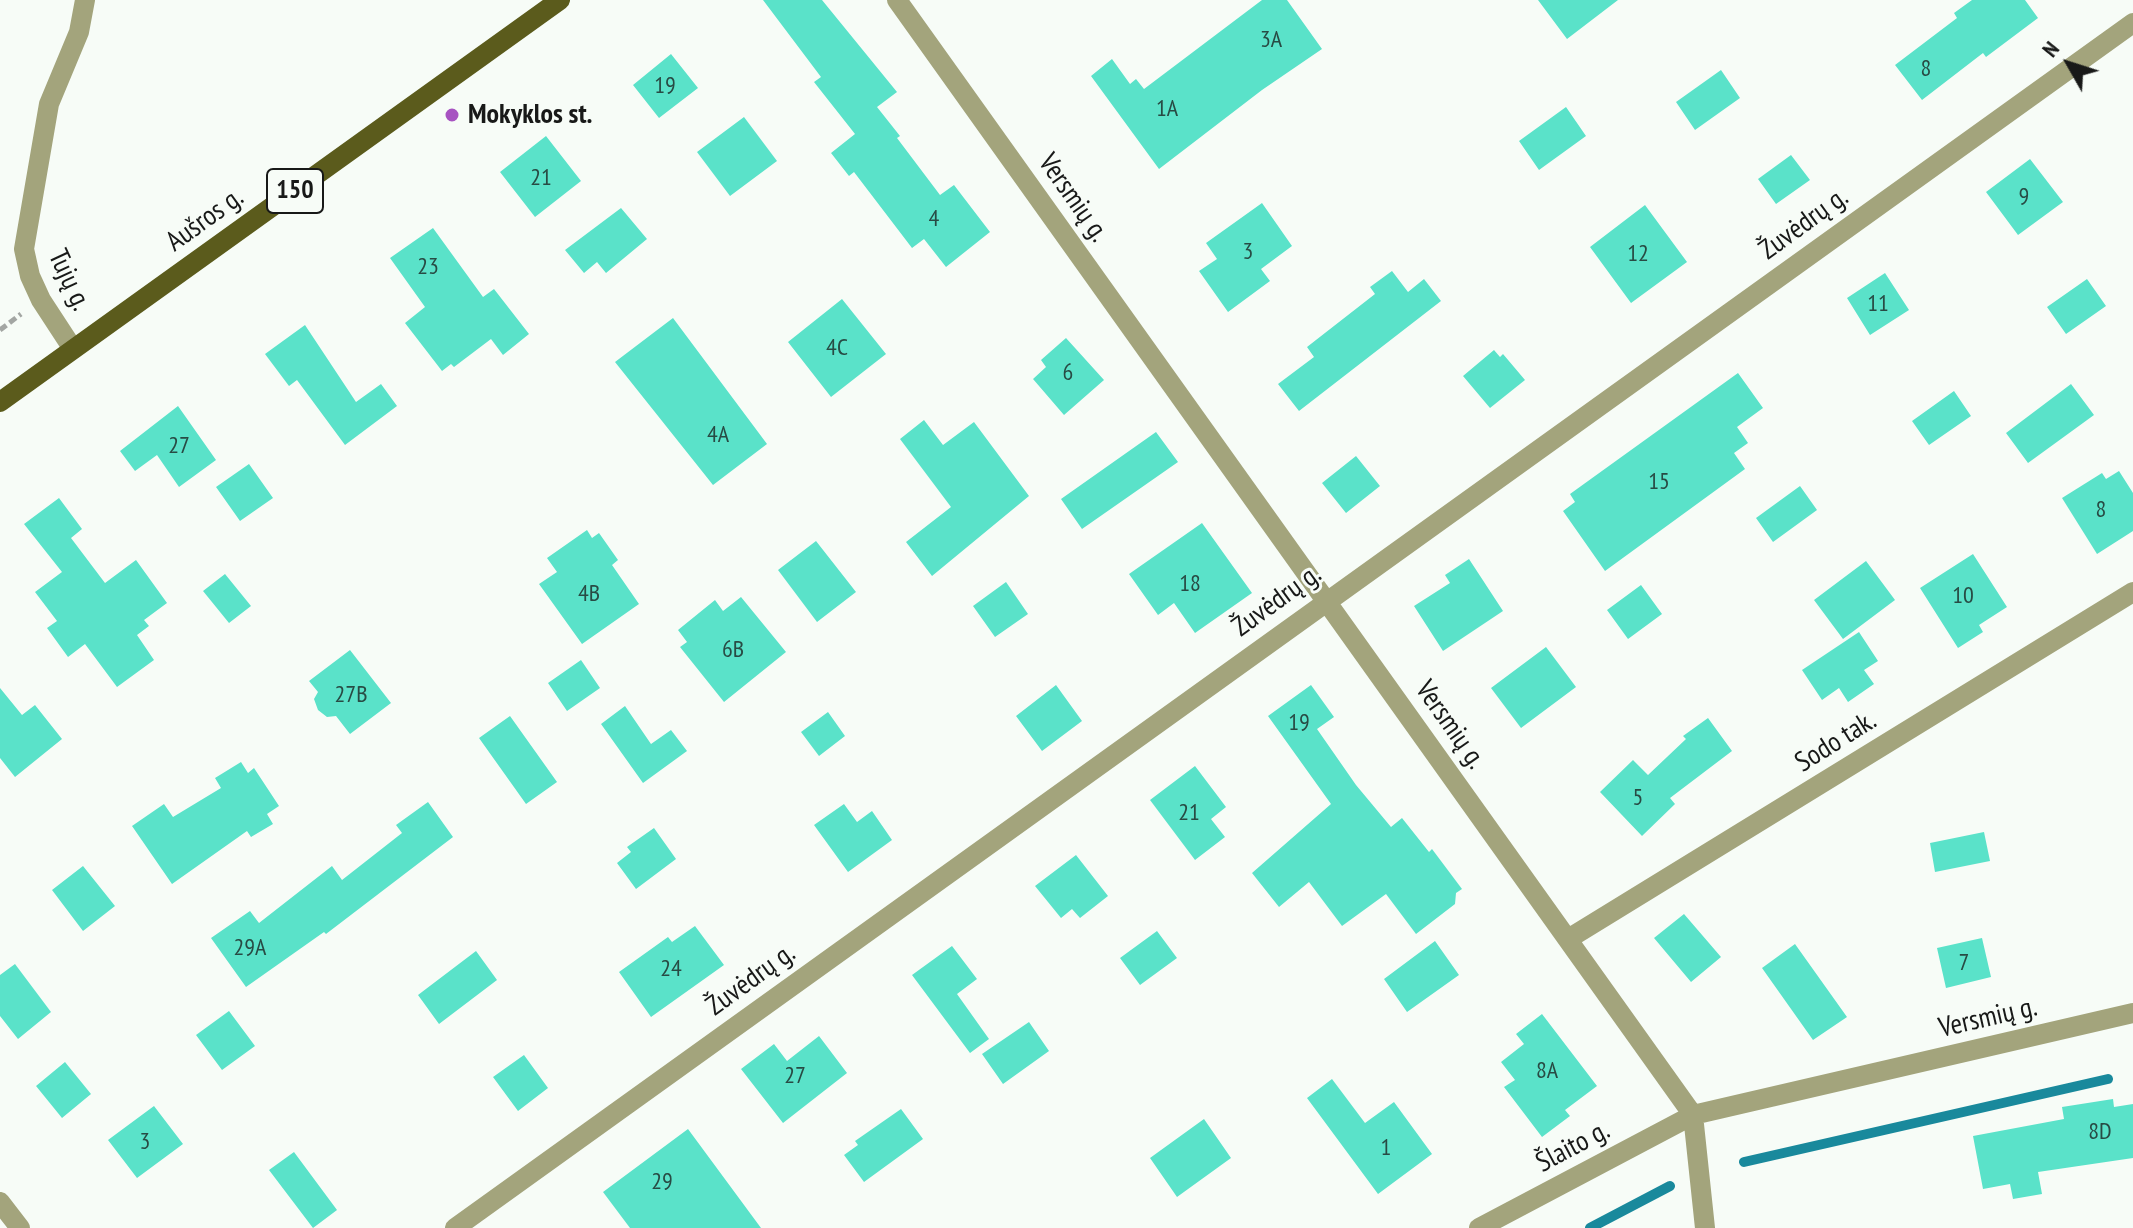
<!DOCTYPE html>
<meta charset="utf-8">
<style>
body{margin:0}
#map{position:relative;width:2133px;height:1228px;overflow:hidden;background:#f7fcf7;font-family:"PT Sans Narrow",sans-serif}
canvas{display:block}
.north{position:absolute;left:2029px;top:24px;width:80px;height:80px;-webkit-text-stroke:6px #f7fcf7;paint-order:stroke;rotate:309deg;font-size:22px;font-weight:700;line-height:32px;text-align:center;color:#181918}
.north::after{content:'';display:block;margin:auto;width:28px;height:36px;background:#181918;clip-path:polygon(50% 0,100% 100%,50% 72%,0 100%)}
</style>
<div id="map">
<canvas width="2133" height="1228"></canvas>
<div class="north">N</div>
</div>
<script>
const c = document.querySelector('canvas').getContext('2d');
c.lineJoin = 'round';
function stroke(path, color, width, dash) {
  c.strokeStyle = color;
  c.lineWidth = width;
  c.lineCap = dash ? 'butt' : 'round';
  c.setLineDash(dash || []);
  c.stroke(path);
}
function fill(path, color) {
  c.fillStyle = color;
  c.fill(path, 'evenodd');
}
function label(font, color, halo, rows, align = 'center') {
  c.font = font + ' "PT Sans Narrow",sans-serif';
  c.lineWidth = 6;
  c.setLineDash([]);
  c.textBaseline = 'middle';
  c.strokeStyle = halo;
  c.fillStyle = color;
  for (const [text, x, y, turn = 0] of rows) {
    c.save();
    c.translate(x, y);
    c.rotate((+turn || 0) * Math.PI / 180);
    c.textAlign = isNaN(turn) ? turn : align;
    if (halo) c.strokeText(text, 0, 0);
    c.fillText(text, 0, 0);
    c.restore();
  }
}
stroke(new Path2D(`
 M1744 1162 2108 1079
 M1590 1228 1670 1186`), '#19899c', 10);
fill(new Path2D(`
 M763 0H822L897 92 877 107 900 136 897 138 940 195 954 185 990 232 946 267 924 239 912 248 854 172 849 176 831 153 855 134 814 82 821 77Z
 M1262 0H1287L1322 49 1262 90 1159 169 1091 76 1112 59 1130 84 1136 79 1144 89Z
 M1538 0H1618L1567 39Z
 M1972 0H2025L2038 18 1986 57 1983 53 1922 100 1895 65 1957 18 1954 13Z
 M671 54 698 88 659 118 633 85Z
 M1721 70 1740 98 1695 130 1676 102Z
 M1566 107 1586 136 1539 170 1519 141Z
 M744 117 777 161 730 196 697 152Z
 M546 136 581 181 535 217 500 172Z
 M1791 155 1810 180 1776 204 1758 179Z
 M2030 159 2063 202 2018 235 1986 192Z
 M1262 203 1292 246 1261 269 1270 281 1228 312 1199 271 1217 259 1206 243Z
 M1645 205 1687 262 1631 303 1590 247Z
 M621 208 647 239 606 273 597 262 584 273 565 250Z
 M433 228 483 297 494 289 529 334 503 355 491 339 454 367 451 364 442 371 405 323 425 307 390 258Z
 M1392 271 1408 292 1424 279 1441 301 1299 411 1278 384 1314 357 1307 347 1375 294 1370 287Z
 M1885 273 1909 310 1870 335 1847 298Z
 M2087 279 2106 306 2066 334 2047 307Z
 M842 299 886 354 831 397 788 342Z
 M673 318 767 444 713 485 615 362Z
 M305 325 356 402 381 384 397 406 345 445 297 380 289 386 265 354Z
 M1066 338 1104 380 1064 415 1033 379 1046 367 1041 360Z
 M1494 350 1500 357 1503 354 1525 380 1490 408 1463 376Z
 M1738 373 1763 408 1737 427 1748 443 1734 453 1745 469 1605 571 1563 511 1575 502 1570 494Z
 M2071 384 2094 415 2028 463 2006 433Z
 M1954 391 1971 416 1929 445 1912 421Z
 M178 406 216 460 179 487 157 455 135 471 120 451Z
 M924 420 943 445 974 422 1029 496 932 576 906 542 951 507 900 439Z
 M1156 432 1178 462 1082 529 1061 499Z
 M1356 456 1380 486 1346 513 1322 483Z
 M249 464 273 498 240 521 216 487Z
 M2119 471 2133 493V531L2097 554 2062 498 2102 473 2106 479Z
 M1800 486 1817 510 1773 542 1756 518Z
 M59 498 82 529 71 538 105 583 136 560 167 603 144 620 149 626 137 635 154 660 117 687 85 644 68 657 47 628 57 621 35 592 62 572 24 524Z
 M1202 523 1252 593 1195 633 1174 603 1158 615 1129 574Z
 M587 530 592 538 599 533 618 560 612 565 639 604 582 644 539 584 557 572 547 558Z
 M816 541 856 592 817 622 778 570Z
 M1973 554 2007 607 1979 625 1983 632 1958 648 1920 588Z
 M1469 559 1503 611 1443 651 1414 606 1450 583 1445 575Z
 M1866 561 1895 600 1843 639 1814 600Z
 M225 574 251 606 229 623 203 591Z
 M1006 582 1028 614 995 637 973 606Z
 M1641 585 1662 614 1628 639 1607 610Z
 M741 597 786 652 724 702 680 647 687 642 678 630 715 600 723 611Z
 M1859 632 1878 661 1864 670 1874 684 1848 702 1839 688 1822 700 1802 670Z
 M1546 647 1576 687 1521 728 1491 688Z
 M350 650 391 703 350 734 336 716 327 717 318 710 314 699 318 692 309 681Z
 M581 660 600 688 567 711 548 683Z
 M1056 685 1082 721 1042 751 1016 716Z
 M1311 685 1334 717 1317 729 1356 785 1391 827 1402 818 1429 852 1432 849 1462 889 1456 893 1455 904 1416 934 1386 894 1342 926 1309 882 1279 907 1252 873 1331 804 1268 716Z
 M0 688 22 715 35 705 62 739 15 777 0 758Z
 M625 706 651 744 671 730 687 751 643 783 601 724Z
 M828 712 845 736 819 756 801 732Z
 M510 716 557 782 526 804 479 738Z
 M1708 718 1732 751 1670 798 1675 804 1642 836 1600 792 1633 760 1648 775 1686 739 1683 736Z
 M241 762 248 773 254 768 279 806 267 814 273 824 251 837 247 831 172 884 132 826 164 804 173 817 221 788 215 778Z
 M1195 766 1226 807 1211 819 1225 837 1195 860 1150 800Z
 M428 802 453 837 326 934 324 932 246 987 211 938 250 911 259 923 332 866 342 880 402 833 396 825Z
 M844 804 857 822 872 811 892 840 848 872 814 825Z
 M654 828 676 859 636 889 617 863 631 852 627 847Z
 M1984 832 1990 861 1935 872 1930 843Z
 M1076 855 1108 896 1080 918 1072 909 1061 918 1035 886Z
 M83 866 115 906 83 931 52 890Z
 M1684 914 1721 957 1691 982 1654 938Z
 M695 926 724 965 651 1017 619 972 668 937 672 942Z
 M1157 931 1177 958 1140 985 1120 958Z
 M1982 938 1991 977 1946 988 1937 948Z
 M1435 941 1459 975 1407 1012 1384 979Z
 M1795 944 1847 1017 1813 1040 1762 968Z
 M952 946 977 979 957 994 989 1039 970 1053 912 975Z
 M476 951 497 980 439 1024 418 995Z
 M15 964 51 1012 18 1039 0 1016V975Z
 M229 1011 255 1046 222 1070 196 1035Z
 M1542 1014 1597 1086 1565 1110 1570 1116 1542 1137 1504 1087 1515 1080 1501 1062 1524 1044 1516 1034Z
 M1029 1022 1049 1051 1003 1084 982 1054Z
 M819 1036 847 1073 783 1123 741 1069 774 1044 787 1061Z
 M524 1055 548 1088 518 1111 493 1077Z
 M65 1062 91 1094 62 1118 36 1086Z
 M1332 1079 1365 1123 1394 1102 1432 1154 1378 1194 1307 1098Z
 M2113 1099 2114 1107 2133 1104V1158L2038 1172 2042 1194 2013 1199 2010 1184 1983 1189 1973 1136 2064 1119 2062 1107Z
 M154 1106 183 1144 137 1178 108 1140Z
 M901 1109 923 1139 864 1182 844 1155 858 1145 855 1141Z
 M1204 1119 1231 1158 1177 1197 1150 1158Z
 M688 1129 761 1228H630L603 1192Z
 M294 1152 337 1210 313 1228 269 1170Z`), '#5ae2c9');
stroke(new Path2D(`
 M0 330 21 314`), '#a3a6a3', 5, [8, 4]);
stroke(new Path2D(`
 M897 0 1693 1115 2133 1013
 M73 349 41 300 30 276 24 249 49 104 79 32 85 0
 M1568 939 2133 592
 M0 1202 20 1228
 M455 1228 2133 23
 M1479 1228 1693 1115 1705 1228`), '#a3a47c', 20);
stroke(new Path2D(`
 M0 402 560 0`), '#5b5b1c', 20);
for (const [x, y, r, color] of [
 [452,115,8,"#a753c1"]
]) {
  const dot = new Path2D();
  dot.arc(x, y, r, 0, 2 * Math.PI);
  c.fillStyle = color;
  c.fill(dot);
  stroke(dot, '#f7fcf7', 3);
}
label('24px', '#284b44', null, [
 ["3A",1271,40],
 ["8",1926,69],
 ["19",665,86],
 ["1A",1167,109],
 ["21",541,178],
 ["9",2024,197],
 ["4",934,219],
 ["3",1248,252],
 ["12",1638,254],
 ["23",428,267],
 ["11",1878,304],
 ["4C",837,348],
 ["6",1068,373],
 ["4A",718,435],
 ["27",179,446],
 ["15",1659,482],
 ["8",2101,510],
 ["18",1190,584],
 ["4B",589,594],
 ["10",1963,596],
 ["6B",733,650],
 ["27B",351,695],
 ["19",1299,723],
 ["5",1638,798],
 ["21",1189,813],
 ["29A",250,948],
 ["7",1964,963],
 ["24",671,969],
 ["8A",1547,1071],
 ["27",795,1076],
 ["8D",2100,1132],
 ["3",145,1142],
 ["1",1386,1148],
 ["29",662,1182]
]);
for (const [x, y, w] of [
 [295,191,56]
]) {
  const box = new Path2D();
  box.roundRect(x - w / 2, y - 22, w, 44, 6);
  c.fillStyle = '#f7fcf7';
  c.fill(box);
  stroke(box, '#181918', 2);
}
label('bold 26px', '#181918', null, [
 ["150",295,191]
]);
label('bold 28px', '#181918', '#f7fcf7', [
 ["Mokyklos st.",468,115]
], 'left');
label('28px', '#181918', '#f7fcf7', [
 ["Versmių g.",1073,198,55],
 ["Aušros g.",205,220,-36],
 ["Žuvėdrų g.",1804,224,-36],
 ["Tujų g.",69,280,65],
 ["Žuvėdrų g.",1277,601,-36],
 ["Versmių g.",1450,725,55],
 ["Sodo tak.",1836,742,-32],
 ["Žuvėdrų g.",751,980,-36],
 ["Versmių g.",1988,1018,-13],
 ["Šlaito g.",1573,1147,-28]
]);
</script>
